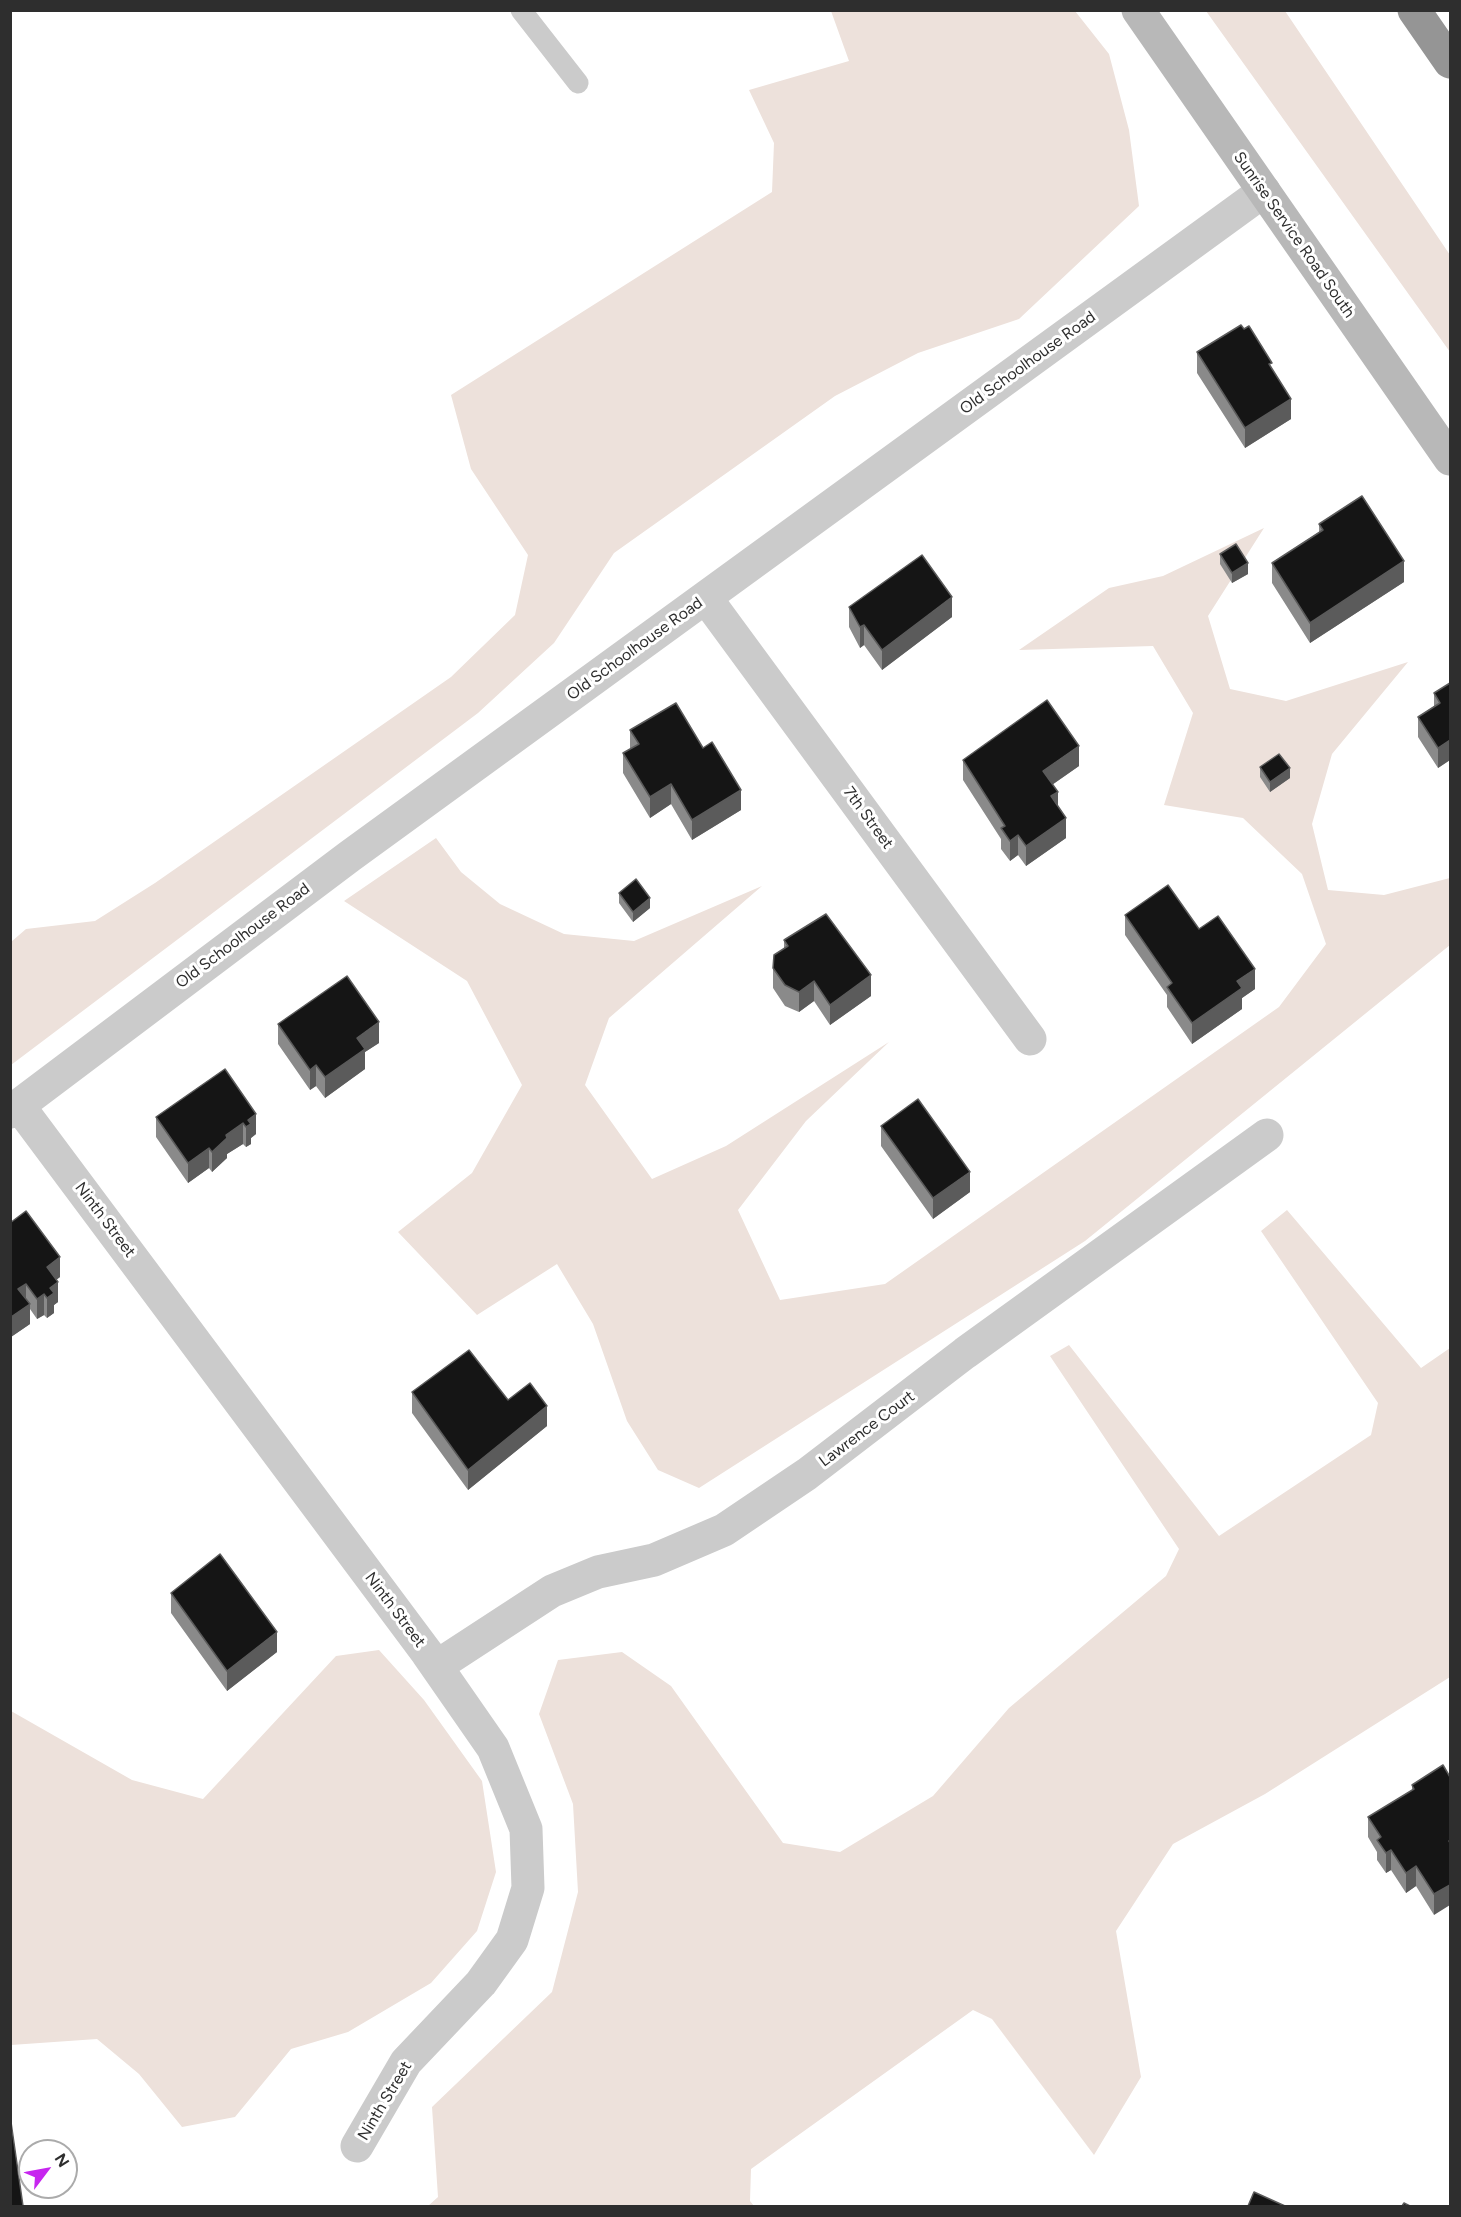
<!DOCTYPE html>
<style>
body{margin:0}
#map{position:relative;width:1461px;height:2217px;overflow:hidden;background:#fff;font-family:Figtree,sans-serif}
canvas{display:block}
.frame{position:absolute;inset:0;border:12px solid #2e2e2e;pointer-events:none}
.north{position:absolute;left:18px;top:2139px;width:60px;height:60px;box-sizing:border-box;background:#fff;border:2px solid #ababab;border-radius:50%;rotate:58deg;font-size:16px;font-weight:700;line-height:24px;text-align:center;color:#2e2e2e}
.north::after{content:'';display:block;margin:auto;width:21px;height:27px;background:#c726ef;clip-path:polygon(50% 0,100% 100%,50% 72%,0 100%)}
</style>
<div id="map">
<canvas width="1461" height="2217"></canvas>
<div class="frame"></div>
<div class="north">N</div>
</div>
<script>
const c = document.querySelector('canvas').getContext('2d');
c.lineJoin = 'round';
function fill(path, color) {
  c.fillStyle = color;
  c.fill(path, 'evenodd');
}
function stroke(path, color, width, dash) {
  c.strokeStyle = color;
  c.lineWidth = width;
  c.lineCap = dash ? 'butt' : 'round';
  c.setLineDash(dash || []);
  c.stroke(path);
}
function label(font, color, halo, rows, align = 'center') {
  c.font = font + ' Figtree,sans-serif';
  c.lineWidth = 6;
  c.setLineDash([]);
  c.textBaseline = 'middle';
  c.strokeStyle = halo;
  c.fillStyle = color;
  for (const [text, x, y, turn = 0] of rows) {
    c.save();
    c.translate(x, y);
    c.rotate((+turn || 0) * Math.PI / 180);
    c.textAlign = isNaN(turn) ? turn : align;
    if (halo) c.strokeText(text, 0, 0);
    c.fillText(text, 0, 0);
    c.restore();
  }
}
fill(new Path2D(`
 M831 11H1075L1109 54 1129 130 1139 206 1019 319 918 353 835 396 614 553 554 643 478 713 11 1065V942L26 929 95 921 155 883 451 677 515 615 528 555 471 469 451 395 772 192 774 143 749 90 849 61Z
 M1206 11H1285L1450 255V352Z
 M1264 528 1208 616 1230 689 1286 701 1408 662 1332 754 1312 824 1328 890 1384 895 1450 878V945L1085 1241 699 1488 658 1470 627 1421 593 1324 557 1264 477 1315 398 1232 472 1173 522 1085 467 981 344 901 436 838 461 872 500 904 564 934 634 941 762 886 609 1018 585 1085 652 1179 726 1146 889 1042 806 1121 738 1210 780 1300 885 1284 1279 1007 1326 944 1302 874 1243 818 1164 805 1193 713 1153 646 1019 650 1109 588 1163 576Z
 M1287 1210 1421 1368 1450 1348V1677L1265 1794 1173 1844 1116 1931 1141 2077 1094 2155 992 2019 973 2010 751 2169 750 2201 754 2206H428L438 2197 432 2107 552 1992 578 1892 573 1804 539 1714 558 1660 622 1652 671 1686 783 1843 840 1852 933 1796 1009 1708 1166 1576 1179 1549 1050 1356 1069 1345 1219 1536 1371 1435 1378 1403 1261 1231Z
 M379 1650 424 1700 482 1781 496 1872 477 1931 431 1983 348 2032 291 2049 235 2117 182 2127 139 2074 97 2039 11 2045V1711L132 1780 203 1799 336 1656Z`), '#ede1db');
stroke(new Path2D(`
 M521 10 578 83`), '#cbcbcb', 21);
stroke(new Path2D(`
 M706 598 1030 1039
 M19 1106 427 1653 493 1748 526 1829 528 1888 512 1940 481 1983 406 2062 357 2146
 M10 1112 350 856 1264 191
 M437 1666 552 1591 598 1572 654 1560 724 1530 807 1474 965 1353 1267 1135`), '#cbcbcb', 33);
stroke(new Path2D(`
 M1138 10 1450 459`), '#b8b8b8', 33);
stroke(new Path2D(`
 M1414 10 1450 62`), '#959595', 33);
fill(new Path2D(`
 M1197 352 1272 369 1291 419 1245 448 1197 373Z
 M1319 524 1404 582 1310 643 1272 583V563L1319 532Z
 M1220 554 1248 574 1232 583 1220 564Z
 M849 607 952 617 882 670 864 645 860 648 849 627Z
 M1450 683V760L1438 768 1418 737V717L1434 706V693Z
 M630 730 741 810 692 840 671 804 650 818 623 773V753L630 749Z
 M963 760 1079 766 1052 785 1066 838 1026 866 1018 855 1010 861 1001 849V839L963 780Z
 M1260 767 1290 778 1270 792 1260 777Z
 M619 893 650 908 633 922 619 903Z
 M1125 915 1199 929 1255 989 1242 998V1009L1192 1044 1167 1007V995L1125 935Z
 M784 940 871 996 830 1025 814 1001 799 1012 785 1006 773 988V968L784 948Z
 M278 1024 379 1043 365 1052V1069L325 1098 316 1086 310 1090 278 1044Z
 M225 1069 256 1134 251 1138V1144L246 1147 243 1144 227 1154V1158L212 1172 209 1168 188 1183 156 1137V1117Z
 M881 1126 970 1192 933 1219 881 1146Z
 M10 1223 60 1277 56 1280 58 1302 54 1305V1313L47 1318 44 1315 37 1319 30 1309V1324L11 1337Z
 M412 1392 508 1400 547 1426 468 1490 412 1413Z
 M171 1593 277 1652 227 1691 171 1613Z
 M1443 1765 1434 1915 1416 1886 1406 1893 1391 1870 1386 1873 1377 1860V1852L1368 1837V1817L1412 1790V1785Z`), '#8a8a8a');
fill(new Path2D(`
 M1291 399V419L1245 448V428Z
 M1404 561V582L1310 643V623Z
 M1248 563V574L1232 583V573Z
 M952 597V617L882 670V650Z
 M864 625V645L860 648V627Z
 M1450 740V760L1438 768V748Z
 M1079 746V766L1043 791V771Z
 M1290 768V778L1270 792V782Z
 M671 784V804L650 818V797Z
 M741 790V810L692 840V820Z
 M1058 792V812L1051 796Z
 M1066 818V838L1026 866V846Z
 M1018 835V855L1010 861V841Z
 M650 898V908L633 922V912Z
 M1255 969V989L1242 998V1009L1192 1044V1023L1237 981Z
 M871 975V996L830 1025V1005Z
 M814 981V1001L799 1012V992Z
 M379 1022V1043L365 1052V1069L325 1098V1077L357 1038Z
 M316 1065V1086L310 1090V1070Z
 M256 1114V1134L251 1138V1144L246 1147V1127L248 1120Z
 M243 1123V1144L227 1154V1158L212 1172V1152L226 1135Z
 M209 1148V1168L188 1183V1163Z
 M970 1172V1192L933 1219V1198Z
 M60 1257V1277L47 1287V1267Z
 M58 1282V1302L54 1305V1313L47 1318V1298L50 1288Z
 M26 1284V1304L18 1289Z
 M44 1294V1315L37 1319V1299Z
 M30 1304V1324L11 1337V1317Z
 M547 1406V1426L468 1490V1470Z
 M277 1632V1652L227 1691V1671Z
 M1391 1850V1870L1386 1873V1853Z
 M1416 1866V1886L1406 1893V1873Z
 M1450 1885V1905L1434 1915V1894Z`), '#5b5b5b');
const building = new Path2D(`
 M1241 325 1244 329 1249 326 1272 363 1269 364 1291 399 1245 428 1197 352Z
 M1362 496 1404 561 1310 623 1272 563 1323 530 1319 524Z
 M1236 544 1248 563 1232 573 1220 554Z
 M922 555 952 597 882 650 864 625 860 627 849 607Z
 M1450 683V740L1438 748 1418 717 1440 703 1434 693Z
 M1047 700 1079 746 1043 771 1058 792 1051 796 1066 818 1026 846 1018 835 1010 841 1001 828 1005 826 963 760Z
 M676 703 703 748 712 742 741 790 692 820 671 784 650 797 623 753 639 744 630 730Z
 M1279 754 1290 768 1270 782 1260 767Z
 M636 879 650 898 633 912 619 893Z
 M1168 885 1199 929 1218 916 1255 969 1237 981 1242 988 1192 1023 1167 987 1172 983 1125 915Z
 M826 914 871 975 830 1005 814 981 799 992 785 985 773 968 774 955 788 946 784 940Z
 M347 976 379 1022 357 1038 365 1049 325 1077 316 1065 310 1070 278 1024Z
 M225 1069 256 1114 248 1120 251 1124 246 1127 243 1123 226 1135 227 1138 212 1152 209 1148 188 1163 156 1117Z
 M918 1099 970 1172 933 1198 881 1126Z
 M26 1211 60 1257 47 1267 58 1282 50 1288 54 1293 47 1298 44 1294 37 1299 26 1284 18 1289 30 1304 11 1317 10 1223Z
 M469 1350 508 1400 530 1383 547 1406 468 1470 412 1392Z
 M220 1554 277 1632 227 1671 171 1593Z
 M1443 1765 1450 1777V1840L1449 1841 1450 1843V1885L1434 1894 1416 1866 1406 1873 1391 1850 1386 1853 1377 1840 1381 1837 1368 1817 1414 1789 1412 1785Z
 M10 2115 23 2206H10Z
 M1254 2192 1285 2206H1248Z
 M1404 2203 1410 2206H1402Z`);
fill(building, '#151515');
stroke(building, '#5b5b5b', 1.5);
label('16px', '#2e2e2e', '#fff', [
 ["Sunrise Service Road South",1294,235,55],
 ["Old Schoolhouse Road",1028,363,-36],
 ["Old Schoolhouse Road",635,649,-36],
 ["7th Street",868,818,54],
 ["Old Schoolhouse Road",243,936,-37],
 ["Ninth Street",105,1220,53],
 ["Lawrence Court",867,1429,-37],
 ["Ninth Street",395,1610,53],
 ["Ninth Street",385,2101,-59]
]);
</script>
